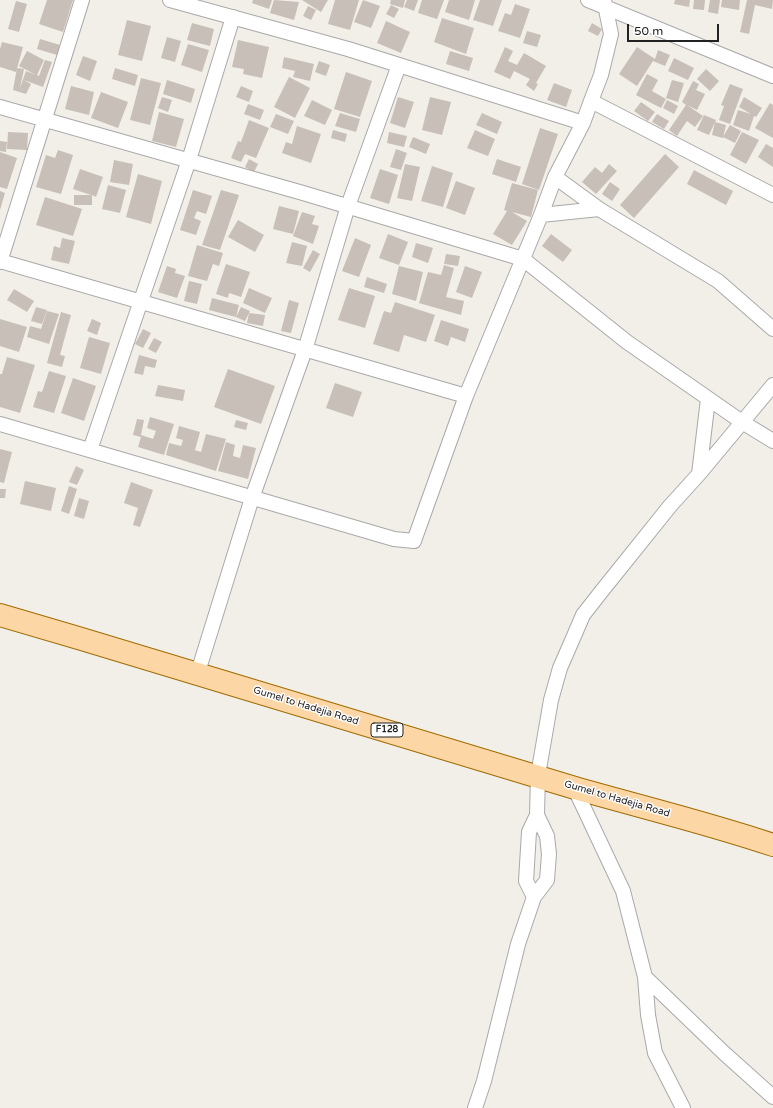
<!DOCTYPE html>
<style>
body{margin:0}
#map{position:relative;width:773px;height:1108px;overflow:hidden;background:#f2efe9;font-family:"Varela Round",sans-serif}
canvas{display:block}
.scale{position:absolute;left:627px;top:24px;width:92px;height:18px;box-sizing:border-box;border:2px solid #222;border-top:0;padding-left:5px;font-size:12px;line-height:14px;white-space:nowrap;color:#222;-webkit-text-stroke:3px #fff;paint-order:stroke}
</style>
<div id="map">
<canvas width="773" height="1108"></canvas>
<div class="scale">50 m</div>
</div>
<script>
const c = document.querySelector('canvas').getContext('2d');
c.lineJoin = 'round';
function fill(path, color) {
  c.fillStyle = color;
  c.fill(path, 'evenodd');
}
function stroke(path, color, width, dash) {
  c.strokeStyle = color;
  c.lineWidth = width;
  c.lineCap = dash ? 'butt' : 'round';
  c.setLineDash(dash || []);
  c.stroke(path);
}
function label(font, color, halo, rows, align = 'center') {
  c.font = font + ' "Varela Round",sans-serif';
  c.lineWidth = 3;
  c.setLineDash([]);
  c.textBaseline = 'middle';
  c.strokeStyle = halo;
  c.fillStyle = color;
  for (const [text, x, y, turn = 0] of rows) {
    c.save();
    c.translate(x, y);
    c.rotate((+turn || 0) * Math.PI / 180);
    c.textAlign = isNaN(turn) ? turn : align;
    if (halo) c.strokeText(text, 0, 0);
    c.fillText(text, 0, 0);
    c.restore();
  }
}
fill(new Path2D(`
 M47 0H73L63 32 39 24Z
 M253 0H272L269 9 252 3Z
 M274 0 299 2 294 20 270 13Z
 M302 0H328L321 12Z
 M335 0H359L350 30 328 24Z
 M363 0 380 6 371 28 354 22Z
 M391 0H405L403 8 390 4Z
 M407 0H418L414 11 404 7Z
 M422 0H444L437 19 418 13Z
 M449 0H475L469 20 445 12Z
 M480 0H502L493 26 473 20Z
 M675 0H690L689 7 674 4Z
 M694 0H705L704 10 693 9Z
 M710 0H720L718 14 708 12Z
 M722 0H740L739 10 721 7Z
 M747 0H773L772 9 755 5 749 34 740 32Z
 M16 1 27 4 19 32 8 29Z
 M515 4 530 9 520 38 498 31 505 13 511 15Z
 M391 5 399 9 394 18 386 14Z
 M308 6 316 10 311 20 303 16Z
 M442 18 474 28 466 54 434 42Z
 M127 20 151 26 142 61 118 55Z
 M386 21 410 32 401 53 377 43Z
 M192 23 214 29 210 46 187 40Z
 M592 23 602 29 598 36 588 31Z
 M527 31 541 35 537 47 523 43Z
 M167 37 181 41 175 62 161 58Z
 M40 39 60 45 57 55 37 49Z
 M238 40 269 47 262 78 243 74 244 69 232 67Z
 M2 42 23 47 16 72 0 67V49Z
 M188 44 209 50 202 72 181 65Z
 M505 47 513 51 508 61 517 65 524 53 546 66 536 83 538 84 534 91 526 85 530 79 514 71 510 79 494 72Z
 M637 47 655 59 658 50 670 55 665 66 653 61 637 86 619 74Z
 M27 51 44 60 37 75 39 76 45 60 52 62 43 87 24 80 31 84 26 94 13 90 17 68 24 69 20 88 26 71 36 75 19 66Z
 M450 51 473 58 469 71 446 64Z
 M83 56 97 61 90 81 76 75Z
 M284 57 314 64 310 81 293 77 295 71 282 68Z
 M674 58 694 68 688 80 668 71Z
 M319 61 330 65 326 76 315 72Z
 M115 68 138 75 135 86 112 79Z
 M706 69 719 81 710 91 697 79Z
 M346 72 372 81 360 117 334 109Z
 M647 74 658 80 652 91 666 99 661 108 636 95Z
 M289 77 310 88 295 118 274 107Z
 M141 78 161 83 150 125 130 120Z
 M167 80 195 89 191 103 163 94Z
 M672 80 684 83 678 102 666 98Z
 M693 81 699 84 696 90 705 94 697 110 687 105 703 116 695 127 687 121 677 136 669 130 686 105 682 102Z
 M554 83 572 90 566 107 547 100Z
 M730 84 743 89 730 124 719 120 724 106 721 105Z
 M71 86 94 92 89 115 65 109Z
 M241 86 253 91 249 102 236 97Z
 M101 92 128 102 118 128 91 118Z
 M162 97 172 100 168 112 158 108Z
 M398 97 414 102 405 128 390 123Z
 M430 97 451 102 442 135 422 130Z
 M744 97 762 108 756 117 754 116 749 131 733 125 738 110 751 114 739 107Z
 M312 100 332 110 325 125 304 116Z
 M667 100 678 106 674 114 663 108Z
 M641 102 655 112 648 121 634 111Z
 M770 103 773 105V138L755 128Z
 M248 104 264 110 260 120 244 114Z
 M159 112 184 119 176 147 152 141Z
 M340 113 360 119 356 132 335 126Z
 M482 113 502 122 497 134 476 125Z
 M276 114 294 121 288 134 270 127Z
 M657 114 669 121 664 129 652 122Z
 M704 115 716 120 709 135 697 130Z
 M249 120 269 128 256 158 245 154 241 162 231 158 238 141 241 142Z
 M715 122 726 125 723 138 712 135Z
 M730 125 741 131 735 143 723 137Z
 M297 126 321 134 311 163 282 153 286 142 292 144Z
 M540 128 558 134 539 190 522 184Z
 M333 130 347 134 345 142 331 138Z
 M475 130 495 139 488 156 467 148Z
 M8 132 28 133 27 150 7 149Z
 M389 132 407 136 404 147 387 143Z
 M742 132 759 140 746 164 730 155Z
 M413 137 430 144 426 154 409 147Z
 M0 141 7 142 6 152 0 151Z
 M766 144 773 148V167L758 157Z
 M396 149 407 153 401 170 390 167Z
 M58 150 73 155 61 194 36 187 46 155 55 158Z
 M0 152 17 158 7 189 0 187Z
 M665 154 679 167 634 218 620 205Z
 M249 159 258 164 254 172 245 167Z
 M497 159 521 167 516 182 492 174Z
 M114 160 133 164 129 185 110 182Z
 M405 164 420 167 412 201 397 198Z
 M609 164 617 171 596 194 582 182 595 167 602 173Z
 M432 166 453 173 443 207 421 201Z
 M80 169 103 177 96 197 92 195V205H74V195H91L73 189Z
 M380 169 398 175 389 204 370 198Z
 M694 170 733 191 726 205 687 184Z
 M138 174 162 181 151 224 126 217Z
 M456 181 475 188 465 215 446 208Z
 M610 182 620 189 612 201 602 194Z
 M512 183 538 190 531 217 512 212 527 221 512 245 493 234 507 211 504 210Z
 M108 185 126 190 120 213 102 209Z
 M193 190 212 196 206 214 197 211 194 218 201 221 196 235 180 230Z
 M221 190 239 195 220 250 202 245Z
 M0 191 5 193 0 210Z
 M45 197 82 209 73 236 36 225Z
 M279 206 299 211 293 234 273 229Z
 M302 212 315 216 312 224 319 226 313 244 293 236Z
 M238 220 264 235 255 252 228 237Z
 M388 234 408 242 399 265 379 258Z
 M551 234 572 250 563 262 542 246Z
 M62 238 75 241 69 264 51 260 54 246 60 248Z
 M355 238 371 245 359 277 342 271Z
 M292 242 307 246 302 266 286 263Z
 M416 243 433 248 428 263 412 257Z
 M197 245 223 253 219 266 213 264 207 281 188 276Z
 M313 250 320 254 310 272 303 268Z
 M446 254 460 256 458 266 444 264Z
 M226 264 250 272 241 297 229 293 228 298 216 294Z
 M444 265 454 268 446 297 464 301 461 315 419 303 428 272 441 275Z
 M167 266 176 269 175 273 185 276 177 298 158 292Z
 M399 266 423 272 416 301 392 294Z
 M465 266 482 272 472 298 456 292Z
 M367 277 387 284 384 293 364 287Z
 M189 281 202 284 197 304 184 301Z
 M249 288 272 298 265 313 243 303Z
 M349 288 375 296 365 328 338 320Z
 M14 289 34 301 27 312 7 300Z
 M212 298 239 305 236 317 209 310Z
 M289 300 299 303 291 333 281 331Z
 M395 302 435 315 426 342 404 335 399 352 373 344 384 311 391 313Z
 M36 307 47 310 42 324 31 321Z
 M241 307 250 311 245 321 236 317Z
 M47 311 59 314 49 344 27 337 30 326 41 329Z
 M61 312 71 315 60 355 65 356 62 367 47 363Z
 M249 313 265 315 263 326 247 323Z
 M0 319 27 327 19 352 0 346Z
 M92 319 101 323 97 335 87 331Z
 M441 320 469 329 465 342 451 337 448 346 434 341Z
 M143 329 151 333 143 348 135 344Z
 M89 337 110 343 101 374 80 368Z
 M154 338 162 342 156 353 148 349Z
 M139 355 157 360 155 368 145 366 143 375 134 373Z
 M7 357 35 365 20 413 0 407V374H2Z
 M228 369 275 386 261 424 214 407Z
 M49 371 66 376 54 413 33 407 38 391 42 392Z
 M73 378 96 386 84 421 61 413Z
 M335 383 362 392 353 417 326 408Z
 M158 385 185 390 183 401 155 396Z
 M150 417 174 424 164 455 138 447 141 437 133 435 137 419 144 420 141 435 153 439 156 431 147 428Z
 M236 420 248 423 246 430 234 427Z
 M179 426 200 432 195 450 185 447 201 452 206 434 226 439 216 471 166 455 169 443 181 446 183 440 176 438Z
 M226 442 235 445 233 456 240 458 243 445 256 448 248 479 218 471Z
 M0 449 12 452 4 483 0 482Z
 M76 466 84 470 77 485 69 482Z
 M25 481 56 488 51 511 20 504Z
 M131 482 153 490 140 527 133 525 138 508 124 503Z
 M69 486 77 489 69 514 61 511Z
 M0 489H6L5 498H0Z
 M79 498 89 501 84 519 74 516Z`), '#c7bfb8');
const minor = new Path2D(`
 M170 0 348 49 583 123
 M588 0 773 76
 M591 101 773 195
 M0 107 303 193 523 259 627 342 742 422 773 441
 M555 177 599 209 718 281 773 329
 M541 215 599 209
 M0 261 466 396
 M0 262 82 0
 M0 424 394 539 414 541 466 396 541 215 555 177 583 123 591 101 601 75 611 34 604 0
 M90 450 189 160 233 17
 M699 474 708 399
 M198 672 252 498 305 350 348 206 399 65
 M574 787 623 891 645 977 648 1015 655 1053 683 1108
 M534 897 526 881 529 832 537 815 538 775 551 700 560 668 574 636 583 615 601 592 670 506 699 474 773 385
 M645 977 724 1053 773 1097
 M475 1108 484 1081 518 944 534 897 547 880 549 854 547 836 537 815`);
const primary = new Path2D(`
 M0 615C192 671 383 730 575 788 641 807 708 823 773 845`);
stroke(minor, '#a9a9a9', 16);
stroke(primary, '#a06b00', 24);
stroke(minor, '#fff', 14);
stroke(primary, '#fcd6a4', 22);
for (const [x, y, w] of [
 [387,730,32]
]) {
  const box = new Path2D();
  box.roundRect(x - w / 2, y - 7, w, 14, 3);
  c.fillStyle = '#fff';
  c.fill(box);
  stroke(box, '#222', 1);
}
label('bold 9px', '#222', null, [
 ["F128",387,730]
]);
label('10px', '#222', '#fff', [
 ["Gumel to Hadejia Road",306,706,17],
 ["Gumel to Hadejia Road",617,799,16]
]);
</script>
